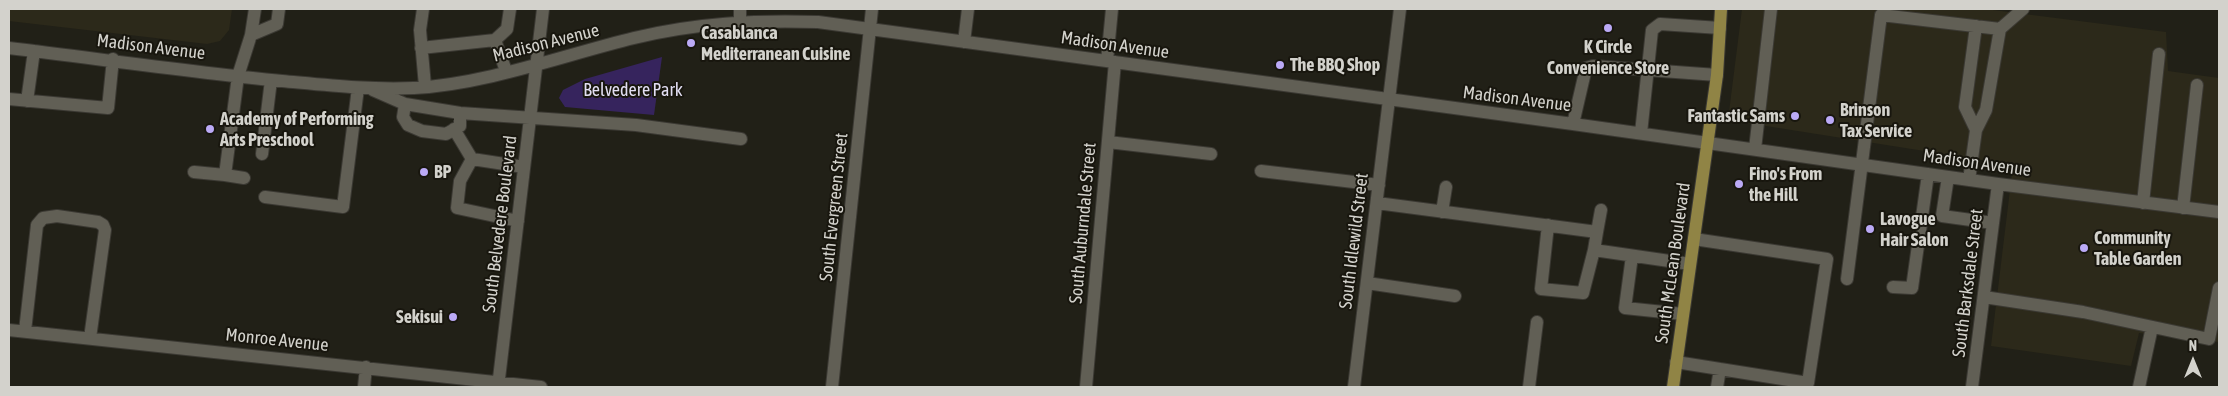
<!DOCTYPE html>
<style>
body{margin:0}
#map{position:relative;width:2228px;height:396px;overflow:hidden;background:#212017;font-family:"Asap Condensed",sans-serif}
canvas{display:block}
.frame{position:absolute;inset:0;border:10px solid #d3d2cc;pointer-events:none}
.north{position:absolute;left:2168px;top:336px;width:50px;height:50px;-webkit-text-stroke:4px #18160e;paint-order:stroke;rotate:0deg;font-size:14px;font-weight:700;line-height:20px;text-align:center;color:#d3d2cc}
.north::after{content:'';display:block;margin:auto;width:18px;height:22px;background:#d3d2cc;clip-path:polygon(50% 0,100% 100%,50% 72%,0 100%)}
</style>
<div id="map">
<canvas width="2228" height="396"></canvas>
<div class="frame"></div>
<div class="north">N</div>
</div>
<script>
const c = document.querySelector('canvas').getContext('2d');
c.lineJoin = 'round';
function fill(path, color) {
  c.fillStyle = color;
  c.fill(path, 'evenodd');
}
function stroke(path, color, width, dash) {
  c.strokeStyle = color;
  c.lineWidth = width;
  c.lineCap = dash ? 'butt' : 'round';
  c.setLineDash(dash || []);
  c.stroke(path);
}
function label(font, color, halo, rows, align = 'center') {
  c.font = font + ' "Asap Condensed",sans-serif';
  c.lineWidth = 4;
  c.setLineDash([]);
  c.textBaseline = 'middle';
  c.strokeStyle = halo;
  c.fillStyle = color;
  for (const [text, x, y, turn = 0] of rows) {
    c.save();
    c.translate(x, y);
    c.rotate((+turn || 0) * Math.PI / 180);
    c.textAlign = isNaN(turn) ? turn : align;
    if (halo) c.strokeText(text, 0, 0);
    c.fillText(text, 0, 0);
    c.restore();
  }
}
fill(new Path2D(`
 M9 9H232L229 30 220 41 207 44 9 21Z
 M1742 9H1985L2166 32 2168 71 2219 78V342L2139 333 2131 366 1991 346 2013 165 1728 120Z`), '#2c291a');
fill(new Path2D(`
 M662 57 654 115 565 107 559 98 563 90 585 79Z`), '#36245d');
const minor = new Path2D(`
 M423 9 420 30 425 86
 M740 22V9
 M1976 26 1965 107 1976 130
 M251 35 277 24 279 9
 M495 40 506 71
 M964 42 968 9
 M9 48C100 59 191 72 282 81 326 85 370 90 414 88 487 84 564 55 634 38 696 23 755 20 818 22L1573 124 1998 184 2219 212
 M421 48 495 40 507 29 510 9
 M1107 61 1112 9
 M373 90 405 104 460 113 636 125 741 139
 M9 99 108 108 113 59
 M27 101 34 51
 M405 104 403 117 408 125 422 131 446 134 460 126V113
 M1573 124 1586 68 1593 66 1717 75
 M454 129 472 159 524 167
 M1641 133 1652 30 1660 24 1720 28
 M1108 142 1211 154
 M1755 149 1771 9
 M262 154 271 80
 M472 159 460 181 457 208 518 221
 M1261 171 1379 185
 M194 172 225 175 238 76 251 35 255 9
 M225 175 244 178
 M1948 177 1942 216 1993 223
 M1969 180 1976 130 1986 110 2000 29 2023 9
 M265 197 343 207 358 88
 M1377 203 1597 232 1594 250 1690 264
 M2143 203 2159 54
 M2183 208 2197 85
 M1442 212 1446 187
 M1548 225 1541 289 1583 293 1594 250
 M1597 232 1601 210
 M1632 256 1625 308 1683 314
 M1847 279 1881 15 2000 29
 M1367 283 1455 296
 M1893 287 1912 288 1928 174
 M1984 297 2083 312 2209 339 2219 288
 M9 330 541 387
 M25 331 37 225 43 218 57 216 98 222 103 225 105 230 90 338
 M1676 362 1808 383 1827 259 1694 239
 M364 387 366 367
 M498 387 543 9
 M832 387 872 9
 M1086 387 1115 62
 M1354 387 1400 9
 M1529 387 1537 322
 M1717 387 1720 369
 M1972 387 1998 184
 M2139 387 2152 327`);
const major = new Path2D(`
 M1673 387 1717 75 1721 9`);
stroke(minor, '#3b3933', 14);
stroke(major, '#3b3933', 14);
stroke(minor, '#615f55', 12);
stroke(major, '#908445', 12);
for (const [x, y, r, color] of [
 [1608,28,5,"#bbaaf6"],
 [691,43,5,"#bbaaf6"],
 [1280,65,5,"#bbaaf6"],
 [1795,116,5,"#bbaaf6"],
 [1830,120,5,"#bbaaf6"],
 [210,129,5,"#bbaaf6"],
 [424,172,5,"#bbaaf6"],
 [1739,184,5,"#bbaaf6"],
 [1870,229,5,"#bbaaf6"],
 [2084,248,5,"#bbaaf6"],
 [453,317,5,"#bbaaf6"]
]) {
  const dot = new Path2D();
  dot.arc(x, y, r, 0, 2 * Math.PI);
  c.fillStyle = color;
  c.fill(dot);
  stroke(dot, '#18160e', 2);
}
label('bold 18px', '#d3d2cc', '#18160e', [
 ["Casablanca",701,33],
 ["Mediterranean Cuisine",701,54],
 ["K Circle",1608,47,"center"],
 ["Convenience Store",1608,68,"center"],
 ["The BBQ Shop",1290,65],
 ["Brinson",1840,110],
 ["Tax Service",1840,131],
 ["Fantastic Sams",1785,116,"right"],
 ["Academy of Performing",220,119],
 ["Arts Preschool",220,140],
 ["BP",434,172],
 ["Fino's From",1749,174],
 ["the Hill",1749,195],
 ["Lavogue",1880,219],
 ["Hair Salon",1880,240],
 ["Community",2094,238],
 ["Table Garden",2094,259],
 ["Sekisui",443,317,"right"]
], 'left');
label('18px', '#d3d2cc', '#18160e', [
 ["Madison Avenue",546,43,-14],
 ["Madison Avenue",1115,45,8],
 ["Madison Avenue",151,47,7],
 ["Madison Avenue",1517,99,7],
 ["Madison Avenue",1977,163,8],
 ["South Evergreen Street",834,207,-84],
 ["South Auburndale Street",1083,223,-85],
 ["South Belvedere Boulevard",500,224,-83],
 ["South Idlewild Street",1354,241,-83],
 ["South McLean Boulevard",1673,263,-82],
 ["South Barksdale Street",1968,283,-83],
 ["Monroe Avenue",277,340,6]
]);
label('18px', '#e2def3', '#18160e', [
 ["Belvedere Park",633,90]
]);
</script>
